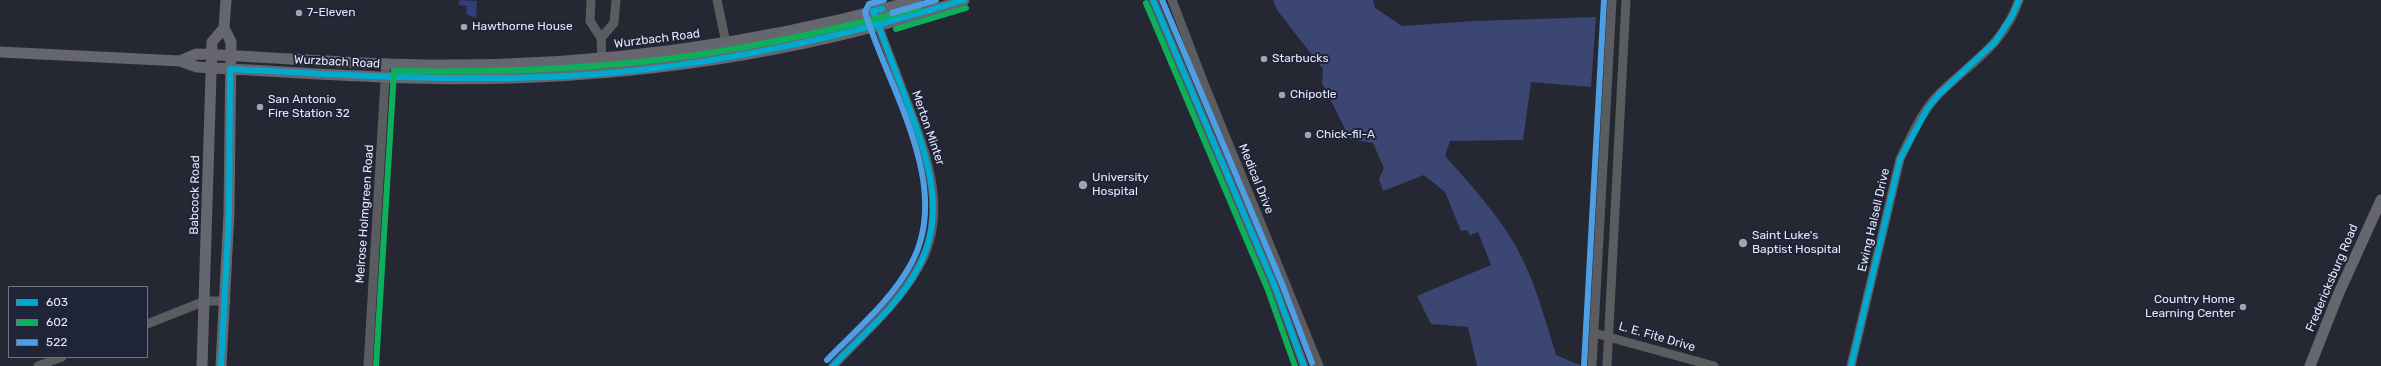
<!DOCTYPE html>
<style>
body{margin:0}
#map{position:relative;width:2381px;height:366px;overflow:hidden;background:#252833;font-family:Rubik,sans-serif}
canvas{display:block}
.legend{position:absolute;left:8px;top:286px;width:140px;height:72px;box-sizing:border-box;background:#1f2439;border:1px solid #6e7285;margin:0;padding:5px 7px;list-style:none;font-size:12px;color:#e4e8f6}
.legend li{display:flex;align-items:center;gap:8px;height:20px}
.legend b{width:20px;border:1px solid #6e7285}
</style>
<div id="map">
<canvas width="2381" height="366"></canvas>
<ul class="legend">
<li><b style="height:5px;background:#00a9ce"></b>603</li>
<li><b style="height:5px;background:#0daf5c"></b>602</li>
<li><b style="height:5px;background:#4d9ee5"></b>522</li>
</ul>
</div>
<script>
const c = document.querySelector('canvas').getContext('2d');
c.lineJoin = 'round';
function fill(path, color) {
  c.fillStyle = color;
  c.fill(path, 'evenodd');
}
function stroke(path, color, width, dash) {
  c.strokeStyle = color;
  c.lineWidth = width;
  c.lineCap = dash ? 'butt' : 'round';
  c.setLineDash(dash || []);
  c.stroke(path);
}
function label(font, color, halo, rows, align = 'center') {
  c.font = font + ' Rubik,sans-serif';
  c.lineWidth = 4;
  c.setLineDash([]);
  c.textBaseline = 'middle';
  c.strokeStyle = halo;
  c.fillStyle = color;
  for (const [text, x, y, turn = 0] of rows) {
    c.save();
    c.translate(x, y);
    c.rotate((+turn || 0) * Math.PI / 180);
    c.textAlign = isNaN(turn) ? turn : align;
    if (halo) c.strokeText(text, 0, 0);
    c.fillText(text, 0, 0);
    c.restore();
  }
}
fill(new Path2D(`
 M1273 0H1373L1375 8 1402 26 1474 21 1596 17 1591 87 1531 82 1523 140 1450 141 1445 156C1471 185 1505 222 1522 258 1537 289 1546 322 1556 355L1582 366H1477L1468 327 1431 324 1417 296 1491 265 1478 232 1470 235 1467 230 1461 231 1445 192 1424 175 1383 191 1379 179 1384 168 1373 143 1350 139 1322 83 1323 69 1277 10Z`), '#3b4672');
fill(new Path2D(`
 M460 0 477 1 476 18 466 14 467 6 458 5Z`), '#313d7f');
stroke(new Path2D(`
 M591 0 590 21 601 38 602 58
 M717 0 729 57
 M1153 0 1275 287 1304 366
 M1172 0 1203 81 1319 366
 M601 38 614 23 616 0
 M147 324 205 301H226
 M1594 333 1714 366
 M38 366 62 357
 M368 366 386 63
 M833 366C862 335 897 305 918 268 950 214 927 155 907 102 896 72 884 42 873 11
 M1592 366 1612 0
 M1607 366 1626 0
 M1851 366 1900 159C1911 137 1921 112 1939 94 1971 62 2003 46 2019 0`), '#5b5c60', 9);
stroke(new Path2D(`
 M0 52 180 61 197 67C302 73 407 81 512 78 665 73 819 48 964 0
 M180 61 196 54C280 57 364 66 448 65 607 65 764 43 917 0
 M202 366 212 42 224 28
 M221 366 229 213 231 42 224 28 226 0
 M2310 366 2338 295 2381 200`), '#65666e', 11);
stroke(new Path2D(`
 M1153 0 1275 287 1304 366
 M221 366 229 213 230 69C342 75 454 82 566 76 702 69 834 40 964 0
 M833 366C862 335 898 306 918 268 948 213 927 156 907 102 896 72 884 41 873 11L882 9
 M1851 366 1900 159 1927 109 1939 94 1995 42 2012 16 2019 0`), '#00a9ce', 6);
stroke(new Path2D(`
 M1146 3 1268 290 1295 366
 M896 29 966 8
 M376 366 394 71C503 73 613 69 722 51 788 40 854 25 919 8`), '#0daf5c', 6);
stroke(new Path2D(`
 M1162 0 1282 284 1312 363
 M892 13 936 0
 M827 360C856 330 891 301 911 264 954 186 888 88 865 12L869 4 884 0
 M1584 366 1604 0`), '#4d9ee5', 6);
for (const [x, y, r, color] of [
 [299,13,4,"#a1a5b2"],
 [464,27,4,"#a1a5b2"],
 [1264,59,4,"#a1a5b2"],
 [1282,95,4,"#a1a5b2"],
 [260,107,4,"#a1a5b2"],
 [1308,135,4,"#a1a5b2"],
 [1083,185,5,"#a1a5b2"],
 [1743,243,5,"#a1a5b2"],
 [2243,307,4,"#a1a5b2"]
]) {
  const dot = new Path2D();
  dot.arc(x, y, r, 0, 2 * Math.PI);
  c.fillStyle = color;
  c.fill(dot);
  stroke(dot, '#1f2439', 1.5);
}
label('12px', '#e4e8f6', '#1f2439', [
 ["7-Eleven",307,13],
 ["Hawthorne House",472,27],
 ["Starbucks",1272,59],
 ["Chipotle",1290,95],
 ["San Antonio",268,100],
 ["Fire Station 32",268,114],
 ["Chick-fil-A",1316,135],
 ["University",1092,178],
 ["Hospital",1092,192],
 ["Saint Luke's",1752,236],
 ["Baptist Hospital",1752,250],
 ["Country Home",2235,300,"right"],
 ["Learning Center",2235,314,"right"]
], 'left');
label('12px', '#e4e8f6', '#1f2439', [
 ["Wurzbach Road",657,39,-7],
 ["Wurzbach Road",337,62,3],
 ["Merton Minter",928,128,71],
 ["Medical Drive",1256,179,68],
 ["Babcock Road",195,195,-89],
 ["Melrose Holmgreen Road",365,214,-86],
 ["Ewing Halsell Drive",1874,220,-77],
 ["Fredericksburg Road",2332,278,-67],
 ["L. E. Fite Drive",1657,337,16]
]);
</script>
